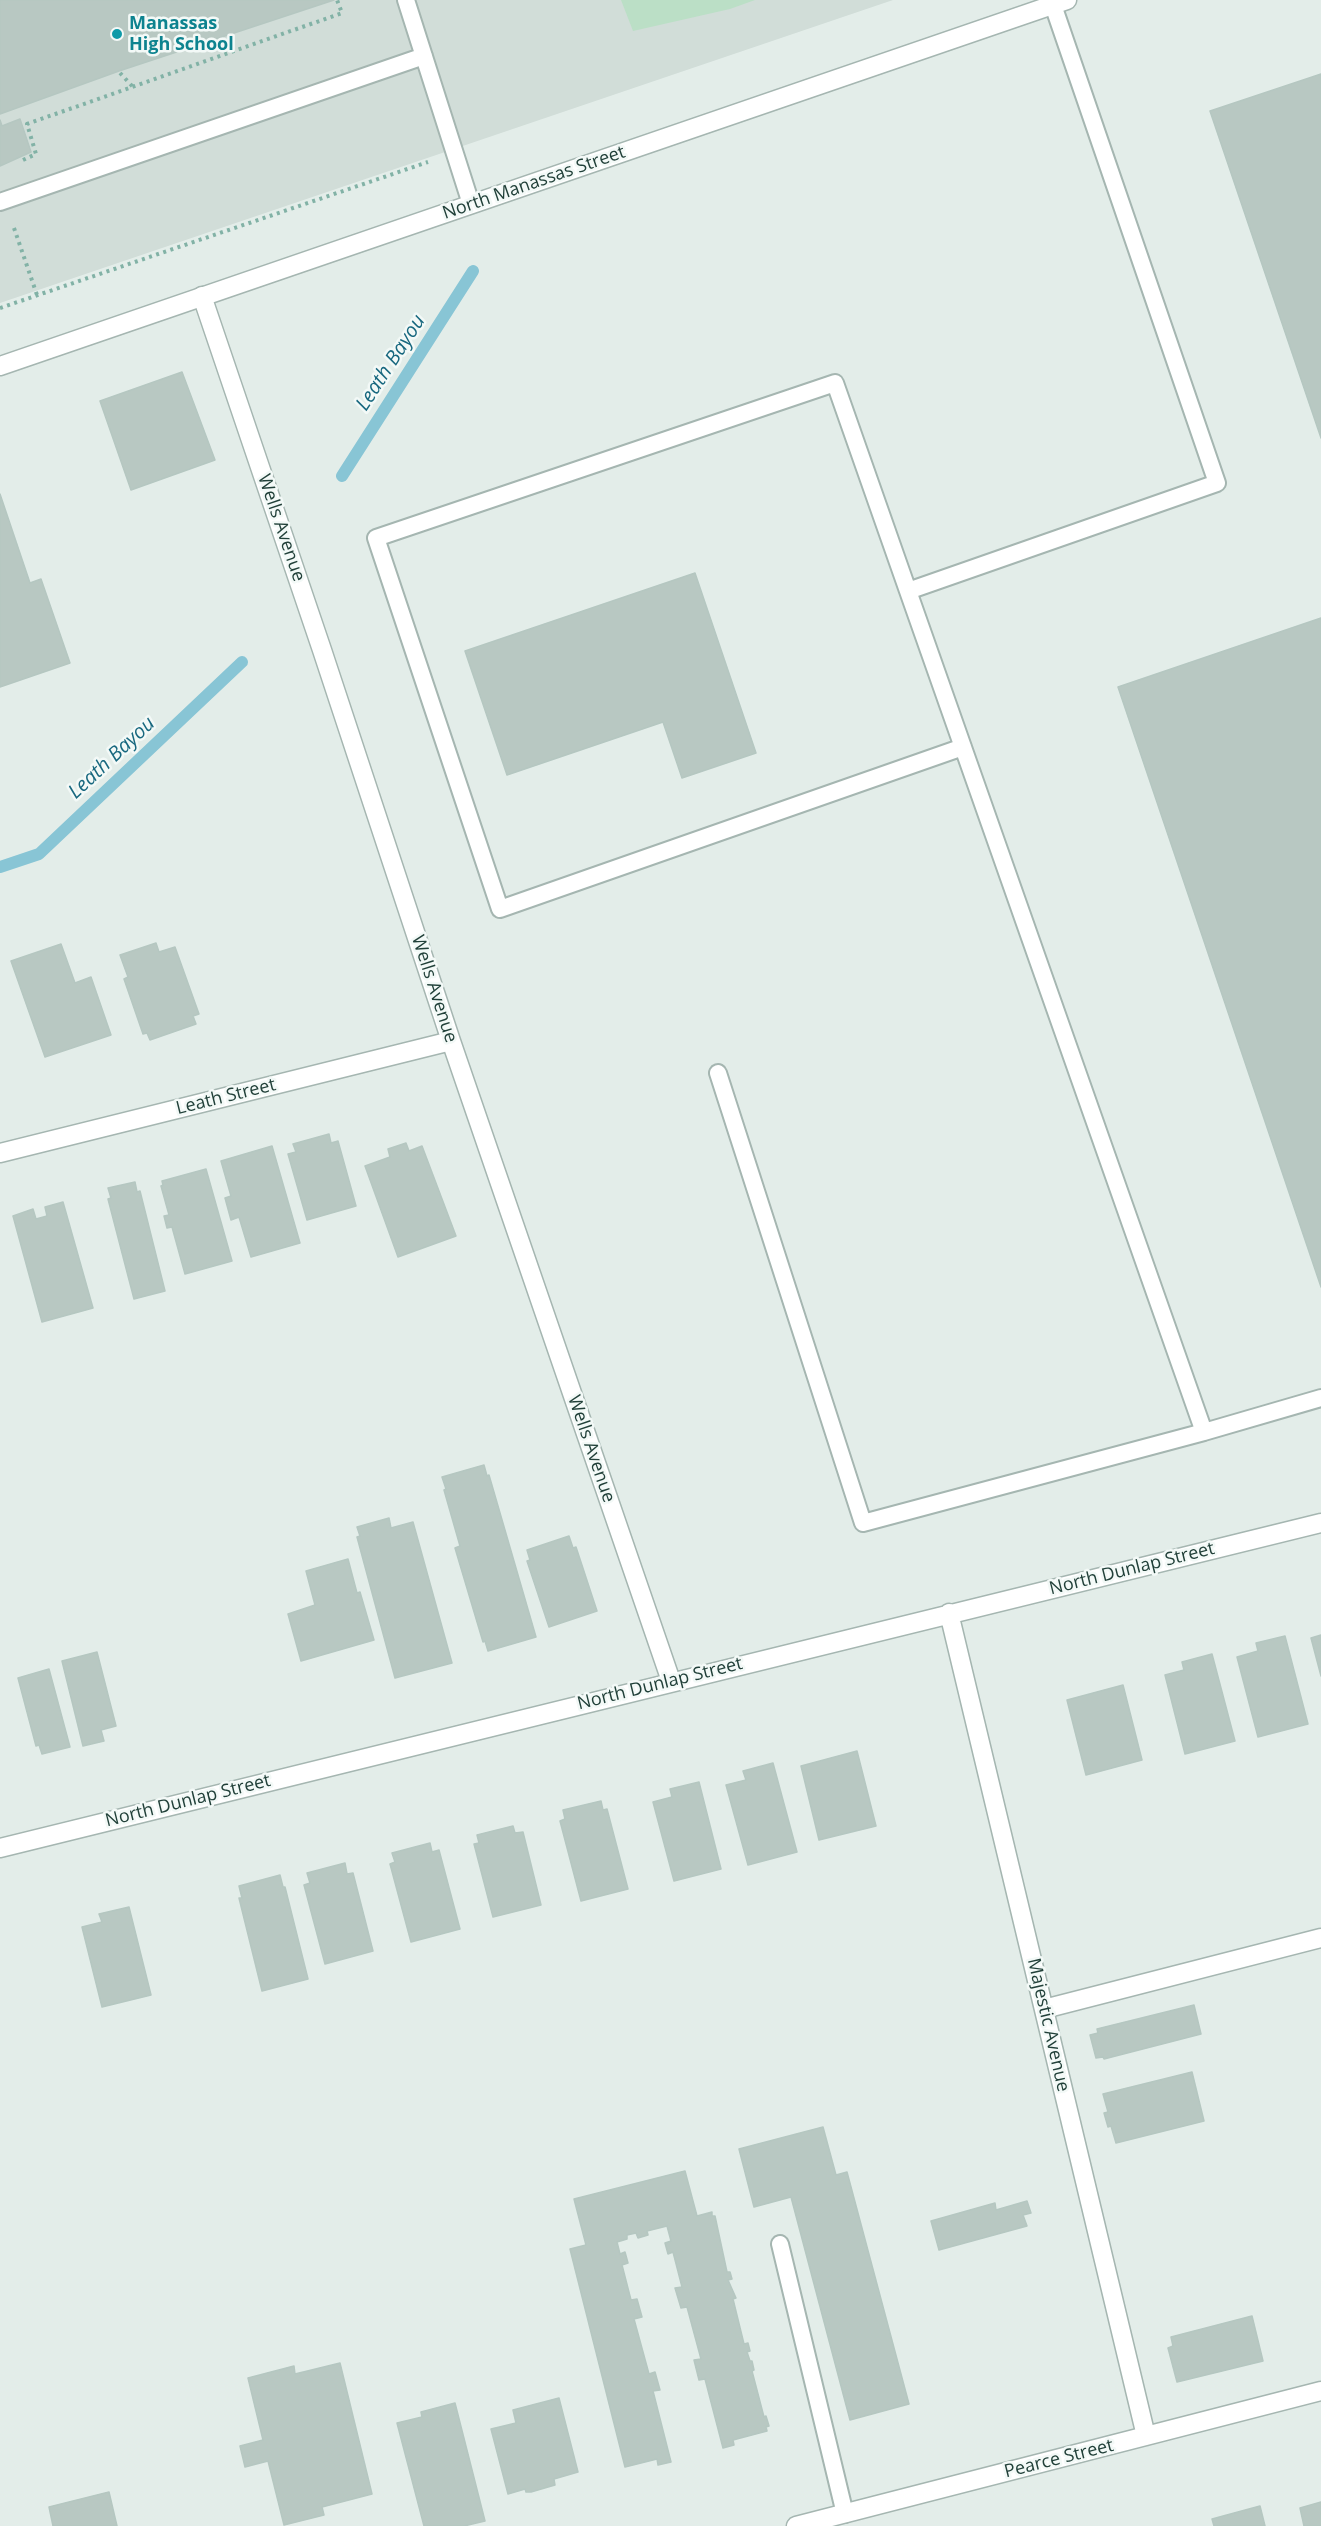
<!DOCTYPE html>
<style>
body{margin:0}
canvas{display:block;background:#e3ede9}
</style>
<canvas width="1321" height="2526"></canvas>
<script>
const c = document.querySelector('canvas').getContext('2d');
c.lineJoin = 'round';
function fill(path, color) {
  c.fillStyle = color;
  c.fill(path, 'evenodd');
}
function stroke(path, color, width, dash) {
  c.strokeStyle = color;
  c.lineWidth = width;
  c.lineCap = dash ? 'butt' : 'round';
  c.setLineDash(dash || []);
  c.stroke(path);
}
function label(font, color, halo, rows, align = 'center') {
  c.font = font + ' "Open Sans",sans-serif';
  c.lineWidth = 5;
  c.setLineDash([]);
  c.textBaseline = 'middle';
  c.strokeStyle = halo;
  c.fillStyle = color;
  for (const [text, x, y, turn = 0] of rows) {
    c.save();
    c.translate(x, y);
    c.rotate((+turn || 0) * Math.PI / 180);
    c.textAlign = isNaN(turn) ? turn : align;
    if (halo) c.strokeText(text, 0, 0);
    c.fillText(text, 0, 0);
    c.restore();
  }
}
fill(new Path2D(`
 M0 0H893L0 303Z`), '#d1ddd8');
fill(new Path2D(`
 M621 0H755L730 9 633 31Z`), '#bbdfc6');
stroke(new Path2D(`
 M342 476 473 271
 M0 867 39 854 242 662`), '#88c5d5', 12);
const building = new Path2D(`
 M0 0H334L119 71 0 114Z
 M1321 74V438L1210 111Z
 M20 119 31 152 0 166V120L2 126Z
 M182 372 215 460 131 490 100 401Z
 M0 494 30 583 41 579 70 663 0 687Z
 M695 573 756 753 682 778 663 722 507 775 465 651Z
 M1321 618V1287L1118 687Z
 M156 943 159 952 175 947 199 1014 193 1016 196 1024 150 1040 147 1033 143 1034 124 979 128 977 120 955Z
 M61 944 75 983 91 977 111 1035 45 1057 11 961Z
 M329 1134 331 1143 338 1141 356 1206 307 1220 288 1154 296 1152 293 1144Z
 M406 1143 409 1151 422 1146 456 1236 398 1257 365 1166 390 1157 388 1149Z
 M272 1146 300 1243 251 1257 239 1217 231 1220 225 1198 231 1196 221 1161Z
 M206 1169 232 1261 185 1274 172 1227 167 1228 164 1216 169 1215 161 1186 163 1185 162 1181Z
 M135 1182 137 1192 140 1191 165 1291 134 1299 108 1199 111 1198 108 1188Z
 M63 1202 93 1308 42 1322 13 1216 33 1209 36 1219 47 1216 45 1207Z
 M484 1465 487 1476 489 1475 536 1637 488 1651 485 1641 483 1642 455 1548 460 1546 444 1490 446 1489 442 1477Z
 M389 1518 391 1528 413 1522 452 1663 395 1678 357 1537 360 1536 357 1527Z
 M569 1536 573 1548 576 1547 597 1611 549 1627 527 1561 530 1560 527 1550Z
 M348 1559 357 1593 360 1592 374 1640 301 1661 288 1614 315 1605 306 1571Z
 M1321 1635V1676L1311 1638Z
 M1285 1636 1308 1724 1258 1737 1237 1657 1258 1651 1256 1643Z
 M97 1652 116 1726 101 1730 104 1741 83 1746 62 1661Z
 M1212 1654 1235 1741 1185 1754 1165 1675 1184 1670 1182 1662Z
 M49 1669 70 1747 42 1754 39 1745 36 1746 18 1678Z
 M1123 1685 1142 1760 1086 1775 1067 1700Z
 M857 1751 876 1826 819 1840 801 1766Z
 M773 1763 797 1852 748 1865 726 1785 746 1780 743 1771Z
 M699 1782 721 1869 674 1881 653 1802 672 1797 670 1789Z
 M601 1801 603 1810 607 1809 628 1889 581 1901 560 1821 565 1819 563 1810Z
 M513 1826 515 1833 523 1832 541 1905 493 1917 474 1844 479 1843 477 1835Z
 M430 1843 432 1852 439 1850 460 1929 411 1942 390 1864 395 1862 392 1853Z
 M345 1863 347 1874 353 1873 373 1951 325 1964 304 1885 310 1883 307 1873Z
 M280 1875 283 1887H285L308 1979 262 1991 239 1898H242L239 1886Z
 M129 1907 151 1995 102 2007 82 1927 102 1922 99 1914Z
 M1194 2005 1201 2034 1104 2059 1103 2057 1096 2058 1090 2035 1098 2033 1097 2029Z
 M1192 2072 1204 2121 1116 2143 1111 2126 1108 2127 1104 2113 1108 2112 1103 2094Z
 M823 2127 836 2175 847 2172 909 2404 850 2420 791 2197 754 2207 739 2149Z
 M685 2171 697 2216 712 2212V2216H715L727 2272H730L732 2279 728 2280 736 2298 733 2299 744 2344 748 2343 750 2351 747 2352 750 2361H752L754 2370 752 2371 764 2417 766 2416 769 2426 766 2427 767 2431 733 2440 734 2445 723 2448 705 2379 699 2380 694 2360 701 2359 687 2307 681 2308 675 2288 682 2287 673 2252 668 2254 665 2243 671 2241 667 2226 647 2231 648 2235 638 2238 636 2233 627 2235V2239L617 2242 620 2254 625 2252 628 2263 622 2265 631 2300 637 2299 642 2317 634 2319 649 2374 655 2372 660 2390 653 2391 671 2462 658 2465 657 2459 625 2467 570 2249 586 2245 574 2199Z
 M1027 2201 1031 2213 1023 2215 1027 2226 939 2250 931 2221 995 2203 996 2210Z
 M1252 2316 1263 2361 1177 2382 1168 2348 1173 2346 1171 2337Z
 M340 2363 372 2494 322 2507 324 2515 284 2525 268 2461 245 2467 240 2446 263 2440 248 2378 294 2366 295 2374Z
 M559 2398 578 2472 554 2479 555 2485 531 2492H526L525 2489 508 2494 491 2429 516 2423 513 2410Z
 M455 2403 485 2521 464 2526H424L397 2423 422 2417 421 2412Z
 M109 2492 117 2526H53L49 2507Z
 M1321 2502V2526H1304L1300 2508Z
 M1260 2506 1265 2526H1214L1212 2519Z`);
fill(building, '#b8c8c2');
stroke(building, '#b5c7c1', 1.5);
const service = new Path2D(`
 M406 0 471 204
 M1053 5 1217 483 908 591 1204 1432 1321 1398
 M0 202 424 56
 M908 591 835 383 376 538 500 909 963 747
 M718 1073 863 1523 1204 1432
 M780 2244 845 2514`);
const minor = new Path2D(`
 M202 296 322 650 451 1041 671 1681
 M0 1153 451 1041
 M949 1613 1146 2436
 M0 1848 1321 1523
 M1044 2009 1321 1938
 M796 2526 1321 2391`);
const tertiary = new Path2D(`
 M0 366 1067 0`);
stroke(service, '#a5b6b1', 20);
stroke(minor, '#a5b6b1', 21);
stroke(tertiary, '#a5b6b1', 21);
stroke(new Path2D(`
 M120 73 133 87
 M23 160 36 154 27 124 342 13 337 0
 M14 228 37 295
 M0 308 428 162`), '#82b2a6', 4, [3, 4.5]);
stroke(service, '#fff', 16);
stroke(minor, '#fff', 18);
stroke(tertiary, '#fff', 18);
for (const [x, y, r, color] of [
 [117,34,6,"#0f9aa8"]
]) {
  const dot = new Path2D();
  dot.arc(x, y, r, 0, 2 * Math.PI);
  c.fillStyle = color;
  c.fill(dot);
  stroke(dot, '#f3f9f7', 2);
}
label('bold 18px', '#0d838f', '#f3f9f7', [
 ["Manassas",129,24],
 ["High School",129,45]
], 'left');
label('18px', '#214039', '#f3f9f7', [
 ["North Manassas Street",534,183,-19],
 ["Wells Avenue",281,528,71],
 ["Wells Avenue",434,989,72],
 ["Leath Street",226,1097,-14],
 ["Wells Avenue",591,1449,71],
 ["North Dunlap Street",1132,1569,-14],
 ["North Dunlap Street",660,1684,-14],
 ["North Dunlap Street",188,1801,-14],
 ["Majestic Avenue",1048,2025,77],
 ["Pearce Street",1059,2459,-14]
]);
label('italic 20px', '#18687f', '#f3f9f7', [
 ["Leath Bayou",391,363,-57],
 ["Leath Bayou",112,758,-43]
]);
</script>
